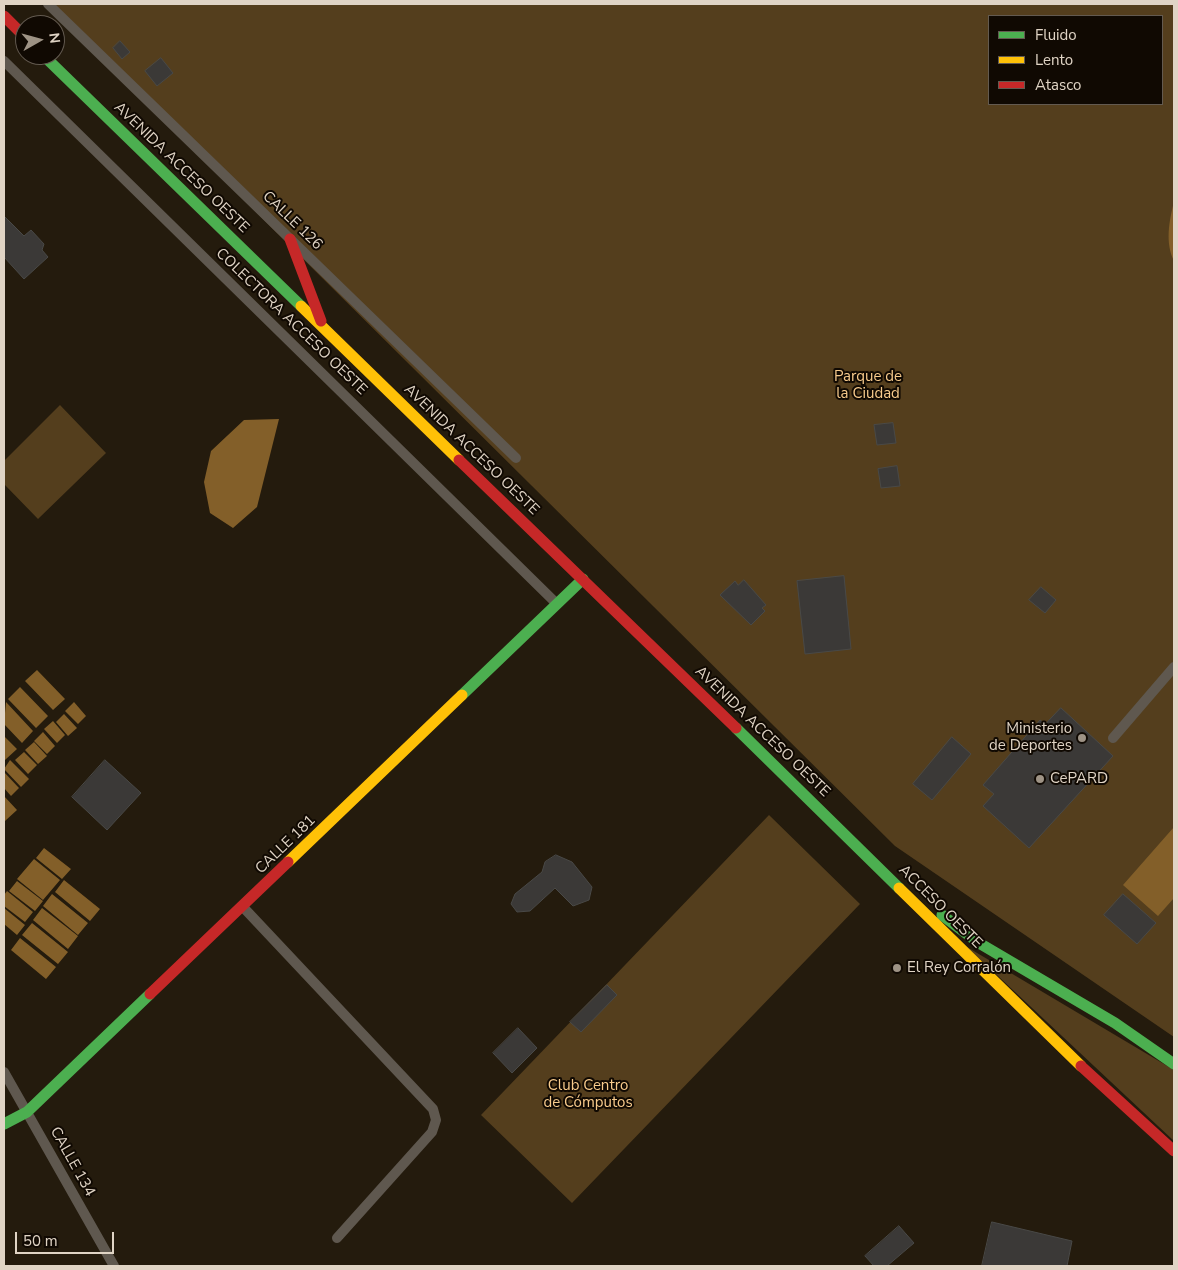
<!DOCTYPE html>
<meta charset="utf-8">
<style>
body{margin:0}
#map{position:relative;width:1178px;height:1270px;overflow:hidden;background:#241b0d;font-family:"Nunito Sans",sans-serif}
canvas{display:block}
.frame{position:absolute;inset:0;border:5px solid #e0d4c5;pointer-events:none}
.legend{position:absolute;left:988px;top:15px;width:175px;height:90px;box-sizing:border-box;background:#100902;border:1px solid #635a50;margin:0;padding:6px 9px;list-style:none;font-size:15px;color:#e0d4c5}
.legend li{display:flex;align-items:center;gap:10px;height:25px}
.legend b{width:25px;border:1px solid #635a50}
.north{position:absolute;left:15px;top:15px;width:50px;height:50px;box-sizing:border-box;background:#100902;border:1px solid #635a50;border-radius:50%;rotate:83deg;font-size:14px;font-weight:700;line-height:20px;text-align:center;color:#e0d4c5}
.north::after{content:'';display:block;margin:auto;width:18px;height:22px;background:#9e9385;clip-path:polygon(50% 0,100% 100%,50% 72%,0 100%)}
.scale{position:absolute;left:15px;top:1232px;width:99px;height:22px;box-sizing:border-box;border:2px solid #e0d4c5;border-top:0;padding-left:6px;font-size:15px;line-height:18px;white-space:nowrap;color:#e0d4c5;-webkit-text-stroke:4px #100902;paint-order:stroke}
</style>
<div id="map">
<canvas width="1178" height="1270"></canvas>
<div class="frame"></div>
<ul class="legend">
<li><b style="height:6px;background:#4caf50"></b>Fluido</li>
<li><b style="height:6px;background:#ffc107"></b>Lento</li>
<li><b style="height:6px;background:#c62828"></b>Atasco</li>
</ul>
<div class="north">N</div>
<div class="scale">50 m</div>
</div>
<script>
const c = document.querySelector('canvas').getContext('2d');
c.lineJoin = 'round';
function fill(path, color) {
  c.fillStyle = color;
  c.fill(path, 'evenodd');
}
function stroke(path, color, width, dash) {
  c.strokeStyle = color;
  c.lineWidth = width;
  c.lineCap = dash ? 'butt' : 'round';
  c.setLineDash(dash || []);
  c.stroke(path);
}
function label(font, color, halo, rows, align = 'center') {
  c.font = font + ' "Nunito Sans",sans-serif';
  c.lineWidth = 4;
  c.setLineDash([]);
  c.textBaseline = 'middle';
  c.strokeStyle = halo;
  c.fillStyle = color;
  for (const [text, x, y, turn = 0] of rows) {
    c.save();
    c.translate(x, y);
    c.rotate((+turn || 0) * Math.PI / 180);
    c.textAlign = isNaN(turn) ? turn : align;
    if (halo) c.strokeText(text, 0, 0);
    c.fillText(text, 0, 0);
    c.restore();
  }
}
fill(new Path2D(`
 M46 4H1174V1037L895 846ZM989 16H1162V104H989Z
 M60 405 106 453 38 519 4 484V461Z
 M769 815 860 904 572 1203 481 1115Z
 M967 947 1174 1070V1141Z`), '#543e1d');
fill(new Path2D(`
 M1174 202V261C1165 243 1169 221 1174 202Z
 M279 419 257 507 233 528 210 513 204 482 211 451 244 420Z
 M37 670 65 699 53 710 25 681Z
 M20 687 48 716 36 728 8 699Z
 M6 702 33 731 22 743 4 724Z
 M74 702 86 716 78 724 65 711Z
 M64 714 77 728 68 736 56 722Z
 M53 721 65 735 57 743 44 729Z
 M43 732 55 746 47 754 34 741Z
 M4 736 17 749 5 760 4 759Z
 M34 742 47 756 38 764 25 750Z
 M24 752 37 765 28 774 15 760Z
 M10 760 29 779 21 787 4 769Z
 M4 772 19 788 11 796 4 788Z
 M4 796 17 810 5 821 4 820Z
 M1174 827V898L1158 916 1123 885Z
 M44 848 71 869 62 879 36 858Z
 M34 859 60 880 43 900 17 879Z
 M64 880 100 909 90 921 55 892Z
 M17 881 43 901 35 911 9 891Z
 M7 891 33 912 25 922 4 906V895Z
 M52 894 88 923 78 935 43 906Z
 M4 908 25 925 17 935 4 924Z
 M42 908 78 936 68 949 33 920Z
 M32 923 68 952 58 964 22 935Z
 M20 938 56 967 46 979 11 950Z`), '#835f29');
const building = new Path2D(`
 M120 41 130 52 122 59 113 48Z
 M161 58 173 73 157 86 145 71Z
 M4 216 24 236 31 230 44 244 42 250 48 257 24 279 4 257Z
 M893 423 896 443 877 445 874 425Z
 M897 466 900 486 881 488 878 469Z
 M844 576 851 649 805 654 797 581Z
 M744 580 766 605 762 608 765 611 751 625 720 595 735 581 738 585Z
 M1041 587 1056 600 1045 613 1029 600Z
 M1061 708 1113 756 1029 848 983 806 994 794 983 785 1040 720 1045 724Z
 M952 737 971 754 932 800 913 784Z
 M105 760 141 793 107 830 72 797Z
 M556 855 572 862 592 887 589 900 573 906 555 888 530 911 517 912 511 904 515 894 542 872 545 862Z
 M1123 894 1156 923 1137 944 1104 915Z
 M607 985 617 995 581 1032 570 1022Z
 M518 1028 537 1048 512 1073 493 1053Z
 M992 1222 1072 1241 1067 1266H982Z
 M899 1226 914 1243 887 1266H874L865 1256Z`);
fill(building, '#3b3937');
stroke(building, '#494947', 1);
stroke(new Path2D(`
 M48 4 516 458
 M4 61 557 604
 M1113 738 1174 667
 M243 907 433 1109 436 1120 432 1132 337 1238
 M4 1072 114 1266`), '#5f584f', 10);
stroke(new Path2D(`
 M43 55 301 306
 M462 695 583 579
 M736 728 899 888
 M942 915 979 943 1115 1023 1174 1064
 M4 1124 27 1112 150 994`), '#4caf50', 11);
stroke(new Path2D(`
 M301 306 459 460
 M288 862 462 695
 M899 888 1081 1066`), '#ffc107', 11);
stroke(new Path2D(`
 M4 16 25 37
 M290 239 321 321
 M459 460 736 728
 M150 994 288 862
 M1081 1066 1174 1151`), '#c62828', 11);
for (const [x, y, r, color] of [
 [1082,738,5,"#9e9385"],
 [1040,779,5,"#9e9385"],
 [897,968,5,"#9e9385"]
]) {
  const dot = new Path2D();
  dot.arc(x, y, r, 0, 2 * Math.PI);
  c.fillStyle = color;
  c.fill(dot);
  stroke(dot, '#100902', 2);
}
label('15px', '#e0d4c5', '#100902', [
 ["AVENIDA ACCESO OESTE",181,168,44],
 ["CALLE 126",292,221,44],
 ["COLECTORA ACCESO OESTE",291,322,44],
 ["AVENIDA ACCESO OESTE",471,450,44],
 ["AVENIDA ACCESO OESTE",762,732,44],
 ["CALLE 181",286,845,-44],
 ["ACCESO OESTE",940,907,45],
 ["CALLE 134",72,1162,61]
]);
label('15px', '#f8cb8c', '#100902', [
 ["Parque de",868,377],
 ["la Ciudad",868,394],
 ["Club Centro",588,1086],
 ["de Cómputos",588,1103]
]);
label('15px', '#e0d4c5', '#100902', [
 ["Ministerio",1072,729,"right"],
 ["de Deportes",1072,746,"right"],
 ["CePARD",1050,779],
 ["El Rey Corralón",907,968]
], 'left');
</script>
